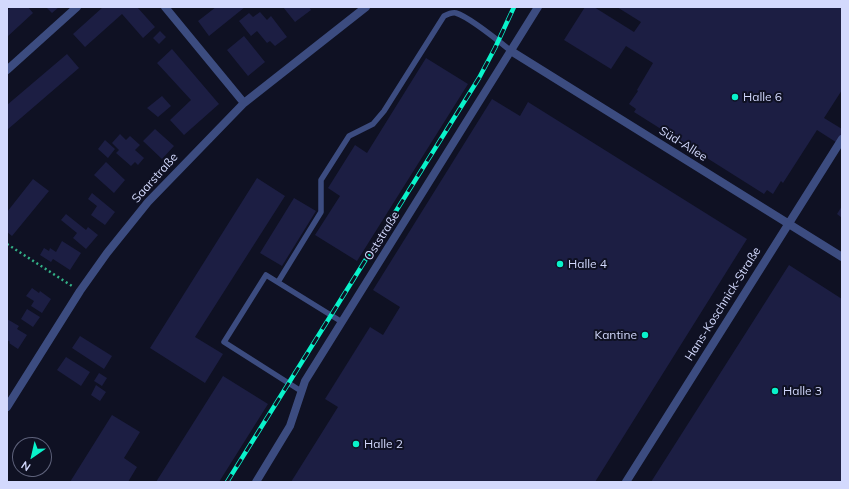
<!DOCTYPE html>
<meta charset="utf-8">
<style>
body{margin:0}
#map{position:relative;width:849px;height:489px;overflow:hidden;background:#0f1123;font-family:Mulish,sans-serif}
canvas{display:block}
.frame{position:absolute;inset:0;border:8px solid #d3d9fd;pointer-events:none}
.north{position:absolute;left:12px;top:437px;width:40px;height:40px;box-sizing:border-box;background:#0f1123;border:1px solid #5d617a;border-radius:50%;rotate:214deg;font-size:11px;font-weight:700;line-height:16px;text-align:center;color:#d3d9fd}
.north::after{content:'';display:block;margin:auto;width:14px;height:18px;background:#09f3cb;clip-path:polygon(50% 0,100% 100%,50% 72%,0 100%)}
</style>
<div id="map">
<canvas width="849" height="489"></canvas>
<div class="frame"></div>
<div class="north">N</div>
</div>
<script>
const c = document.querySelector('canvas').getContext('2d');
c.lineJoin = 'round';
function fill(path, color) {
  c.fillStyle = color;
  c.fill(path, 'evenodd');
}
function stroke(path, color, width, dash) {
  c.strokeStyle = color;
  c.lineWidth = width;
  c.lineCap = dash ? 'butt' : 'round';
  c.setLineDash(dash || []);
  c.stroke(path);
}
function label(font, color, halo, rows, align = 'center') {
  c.font = font + ' Mulish,sans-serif';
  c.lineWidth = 4;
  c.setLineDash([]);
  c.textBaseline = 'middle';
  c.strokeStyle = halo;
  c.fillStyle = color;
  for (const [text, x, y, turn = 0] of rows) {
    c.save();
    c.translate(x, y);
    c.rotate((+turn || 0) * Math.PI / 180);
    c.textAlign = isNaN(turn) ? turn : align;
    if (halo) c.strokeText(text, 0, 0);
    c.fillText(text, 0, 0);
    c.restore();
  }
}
fill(new Path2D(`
 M11 7H28L33 13 7 37V11Z
 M46 7H59L52 13Z
 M103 7H137L155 27 143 38 122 14 85 47 73 34Z
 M216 7H245L209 36 198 21Z
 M283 7H309L311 10 295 22Z
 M585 7H594L634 32 641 22 617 7H842V90L824 118 842 129V146L817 130 783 183 781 181 773 194 767 190 764 194 634 112 636 109 629 104 638 91 637 90 653 63 626 46 611 69 564 40Z
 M260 12 267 20 271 16 287 37 275 46 270 41 267 43 257 31 251 36 239 21 249 13 253 17Z
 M160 31 166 37 159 44 153 38Z
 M244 36 265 62 248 76 227 50Z
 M172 49 219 104 184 135 170 120 191 100 157 63Z
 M67 54 79 68 7 130V105Z
 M426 58 468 84 357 261 315 235 340 196 328 188 355 145 367 153Z
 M162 96 171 106 158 117 147 108Z
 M492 99 520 116 528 102 747 239 595 482H291L338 407 325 399 370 327 383 335 400 307 373 290Z
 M155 129 174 146 162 159 143 141Z
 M120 134 126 140 130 136 140 145 135 150 144 158 138 165 135 162 131 166 116 153 119 150 112 143Z
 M105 140 115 149 108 158 98 149Z
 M106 162 125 180 114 193 94 175Z
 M257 178 285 196 195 337 223 354 205 383 150 348Z
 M33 179 49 191 12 236 7 232V212Z
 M92 193 115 212 105 225 91 215 97 206 88 199Z
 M294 198 316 211 282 266 260 253Z
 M842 206V218L837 214Z
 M66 214 86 230 88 227 98 235 86 249 73 238 77 233 61 220Z
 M62 241 81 253 70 270 53 259 51 262 40 255 44 248 49 251 50 248 56 252Z
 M789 265 842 299V482H651Z
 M32 288 39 293 40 291 51 299 42 313 31 306 34 301 26 296Z
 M27 309 40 317 33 327 21 319Z
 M7 319 19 326 17 329 27 335 18 349 9 343 10 342 7 340Z
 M80 336 112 356 104 369 72 348Z
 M66 357 90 372 81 386 57 370Z
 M99 373 107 378 102 386 94 381Z
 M223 376 268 404 219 482H156Z
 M96 385 106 392 100 401 91 395Z
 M112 415 140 432 124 458 137 467 128 482H70Z`), '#1c1e43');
stroke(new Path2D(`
 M7 244 72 286`), '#33b187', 2.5, [2, 3]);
stroke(new Path2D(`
 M278 282 321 212V180L349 136 373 124 384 111 444 16C448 14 452 12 456 13 469 17 500 42 511 51
 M301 391 224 342 266 275 342 322`), '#3c4c80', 5.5);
stroke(new Path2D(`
 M165 7 244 103
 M511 51 842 257
 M7 70 77 7
 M7 407 80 291 107 253 148 202 244 103 366 7
 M256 482 290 426 305 381 538 7
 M626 482 842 139`), '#3c4c80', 8);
const rail = new Path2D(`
 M227 482 479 78 495 48 514 7`);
stroke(rail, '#09f3cb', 4.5);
stroke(rail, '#0f1123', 3, [9]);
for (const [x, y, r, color] of [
 [735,97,4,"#09f3cb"],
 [560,264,4,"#09f3cb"],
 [645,335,4,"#09f3cb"],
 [775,391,4,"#09f3cb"],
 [356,444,4,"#09f3cb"]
]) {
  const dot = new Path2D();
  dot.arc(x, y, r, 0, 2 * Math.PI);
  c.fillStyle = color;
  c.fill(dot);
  stroke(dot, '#0f1123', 1.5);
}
label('12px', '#d3d9fd', '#0f1123', [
 ["Halle 6",743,97],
 ["Halle 4",568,264],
 ["Kantine",637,335,"right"],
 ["Halle 3",783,391],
 ["Halle 2",364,444]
], 'left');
label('12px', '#d3d9fd', '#0f1123', [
 ["Süd-Allee",683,144,32],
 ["Saarstraße",155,178,-48],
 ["Oststraße",382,236,-58],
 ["Hans-Koschnick-Straße",723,304,-58]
]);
</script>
